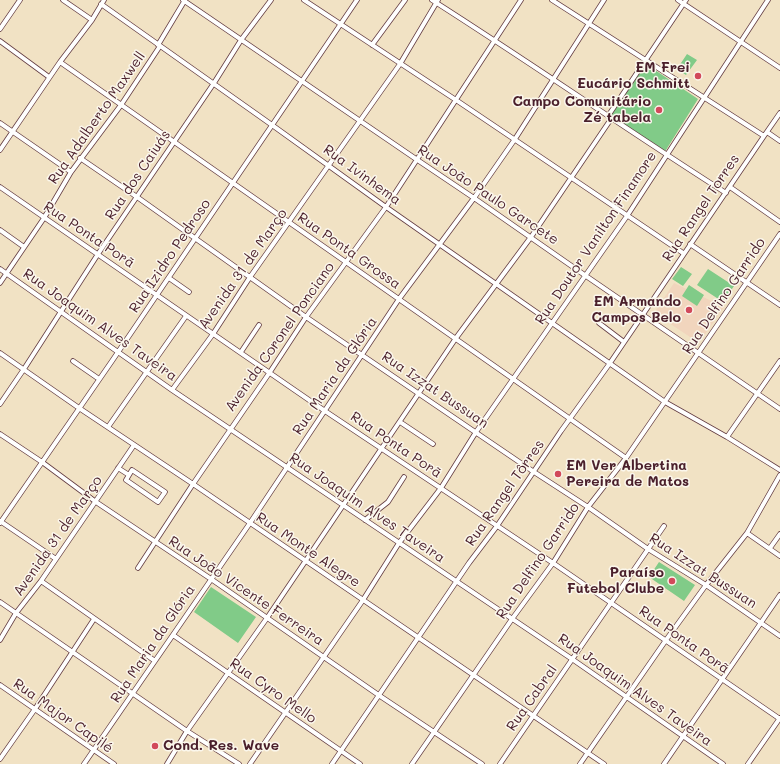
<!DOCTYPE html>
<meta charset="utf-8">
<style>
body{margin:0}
canvas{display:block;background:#f1e2c4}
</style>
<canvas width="780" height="764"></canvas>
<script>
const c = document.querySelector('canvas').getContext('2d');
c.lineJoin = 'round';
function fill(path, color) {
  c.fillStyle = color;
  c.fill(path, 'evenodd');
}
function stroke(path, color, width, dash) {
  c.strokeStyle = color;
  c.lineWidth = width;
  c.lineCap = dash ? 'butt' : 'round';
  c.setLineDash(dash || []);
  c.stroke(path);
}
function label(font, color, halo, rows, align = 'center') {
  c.font = font + ' Mali,sans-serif';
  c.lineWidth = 3;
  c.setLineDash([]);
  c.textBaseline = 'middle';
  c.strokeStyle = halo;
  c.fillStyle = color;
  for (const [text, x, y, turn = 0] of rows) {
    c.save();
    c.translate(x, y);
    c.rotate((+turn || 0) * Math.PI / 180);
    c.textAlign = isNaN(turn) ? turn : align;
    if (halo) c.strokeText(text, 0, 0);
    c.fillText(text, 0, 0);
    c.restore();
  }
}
fill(new Path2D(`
 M674 283 724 307 699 343 654 313Z`), '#f1d5bd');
fill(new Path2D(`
 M687 54 697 60 686 75 677 69Z
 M646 64 698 99 666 150 665 151 611 116 612 113Z
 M681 267 692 274 683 286 672 279Z
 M708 269 734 286 723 302 697 285Z
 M689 285 704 295 697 306 682 296Z
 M659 562 695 585 684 601 649 577Z
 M211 587 256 617 238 643 194 612Z`), '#81cb88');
const minor = new Path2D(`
 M63 0 92 20
 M183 0 416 159 474 198 586 276 780 409
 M304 0 456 100 683 253
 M432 0C531 63 627 130 726 193
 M552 0 764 136
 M678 0 780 68
 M101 4 272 125 386 207 665 402 727 437 780 470
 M0 29 20 0
 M0 41 49 77
 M158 45 185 0
 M372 45 405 0
 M60 62 626 458
 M608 116 686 0
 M0 123 71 172
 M767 132 780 141
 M0 150 60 62 92 20 104 0
 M80 158 137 197 306 317 534 472 588 507 648 549 706 585 780 636
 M0 187 325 411 553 563 780 719
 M730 187 780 222
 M0 230 24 247
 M690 244 780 305
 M0 269 172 390 572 659 723 764
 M169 278 189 292
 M0 283 44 218 71 172 121 105 160 46
 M599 323 624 342
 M241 352 259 325
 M0 353 79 408 193 484 604 764
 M73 361 99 379
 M172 390 213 334 250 277 400 64 438 0
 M0 404 24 369 98 254 214 83 241 40 271 0
 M400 422 433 444
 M108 427 186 316
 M0 434 42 462 96 502 211 579 380 696 482 764
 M727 437 780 361
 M118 468 129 475
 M132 470 165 492 158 502 126 480Z
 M365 520 388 502 404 477
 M0 521 56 559
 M0 523 112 361 357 0
 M747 533 780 556
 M770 548 780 534
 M138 568 193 484 270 372 306 317 386 207 521 0
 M41 581 155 661
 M0 602 187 731 239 764
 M173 635 360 764
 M0 640 16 613 41 581 134 445
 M0 685 114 764
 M0 759 35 709 94 619
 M84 764 250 523 399 299 474 198 515 139 604 0
 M167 764 187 731 267 618 456 338 531 237 611 119
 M250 764 363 600 399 543 441 488 476 432 627 216 768 0
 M332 764 469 563 497 526 561 431 610 363 764 136 780 113
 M412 764 512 619 553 563 588 507 626 458 780 234
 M500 764 664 526
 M580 764 666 640 706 585 747 533 780 475
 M664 764 780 595
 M748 764 780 718`);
stroke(minor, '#633c42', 5.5);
stroke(minor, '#fff', 4);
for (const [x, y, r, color] of [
 [698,76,4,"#d1495b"],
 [659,110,4,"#d1495b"],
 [689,310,4,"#d1495b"],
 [558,474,4,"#d1495b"],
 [672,581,4,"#d1495b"],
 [155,746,4,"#d1495b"]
]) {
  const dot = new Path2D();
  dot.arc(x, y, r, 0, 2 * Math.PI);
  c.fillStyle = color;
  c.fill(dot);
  stroke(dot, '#fbf7ec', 1.5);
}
label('bold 14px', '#4a1f2b', '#fbf7ec', [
 ["EM Frei",690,68],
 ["Eucário Schmitt",690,84],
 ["Campo Comunitário",651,102],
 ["Zé tabela",651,118],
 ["EM Armando",681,302],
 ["Campos Belo",681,318],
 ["EM Ver Albertina",566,466,"left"],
 ["Pereira de Matos",566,482,"left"],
 ["Paraíso",664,573],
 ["Futebol Clube",664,589],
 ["Cond. Res. Wave",163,746,"left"]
], 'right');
label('14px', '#4a1f2b', '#fbf7ec', [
 ["Rua Adalberto Maxwell",97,118,-55],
 ["Rua dos Caiuás",138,175,-56],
 ["Rua Ivinhema",362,175,36],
 ["Rua João Paulo Garcete",488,195,34],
 ["Rua Rangel Torres",701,208,-56],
 ["Rua Ponta Porã",89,235,34],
 ["Rua Doutor Vanilton Finamore",596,238,-56],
 ["Rua Ponta Grossa",349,251,35],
 ["Rua Izidro Pedroso",170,256,-56],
 ["Avenida 31 de Março",243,269,-55],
 ["Rua Delfino Garrido",724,296,-56],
 ["Rua Joaquim Alves Taveira",100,325,35],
 ["Avenida Coronel Ponciano",280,337,-55],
 ["Rua Maria da Glória",335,376,-56],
 ["Rua Izzat Bussuan",435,390,34],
 ["Rua Ponta Porã",396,445,34],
 ["Rua Rangel Tôrres",505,493,-55],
 ["Rua Joaquim Alves Taveira",367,508,34],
 ["Avenida 31 de Março",58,536,-55],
 ["Rua Monte Alegre",308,550,34],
 ["Rua Delfino Garrido",538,561,-56],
 ["Rua Izzat Bussuan",703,571,33],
 ["Rua João Vicente Ferreira",246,591,34],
 ["Rua Ponta Porã",684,640,35],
 ["Rua Maria da Glória",153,644,-56],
 ["Rua Joaquim Alves Taveira",635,690,35],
 ["Rua Cyro Mello",273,691,35],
 ["Rua Cabral",532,698,-55],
 ["Rua Major Capilé",63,716,35]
]);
</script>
